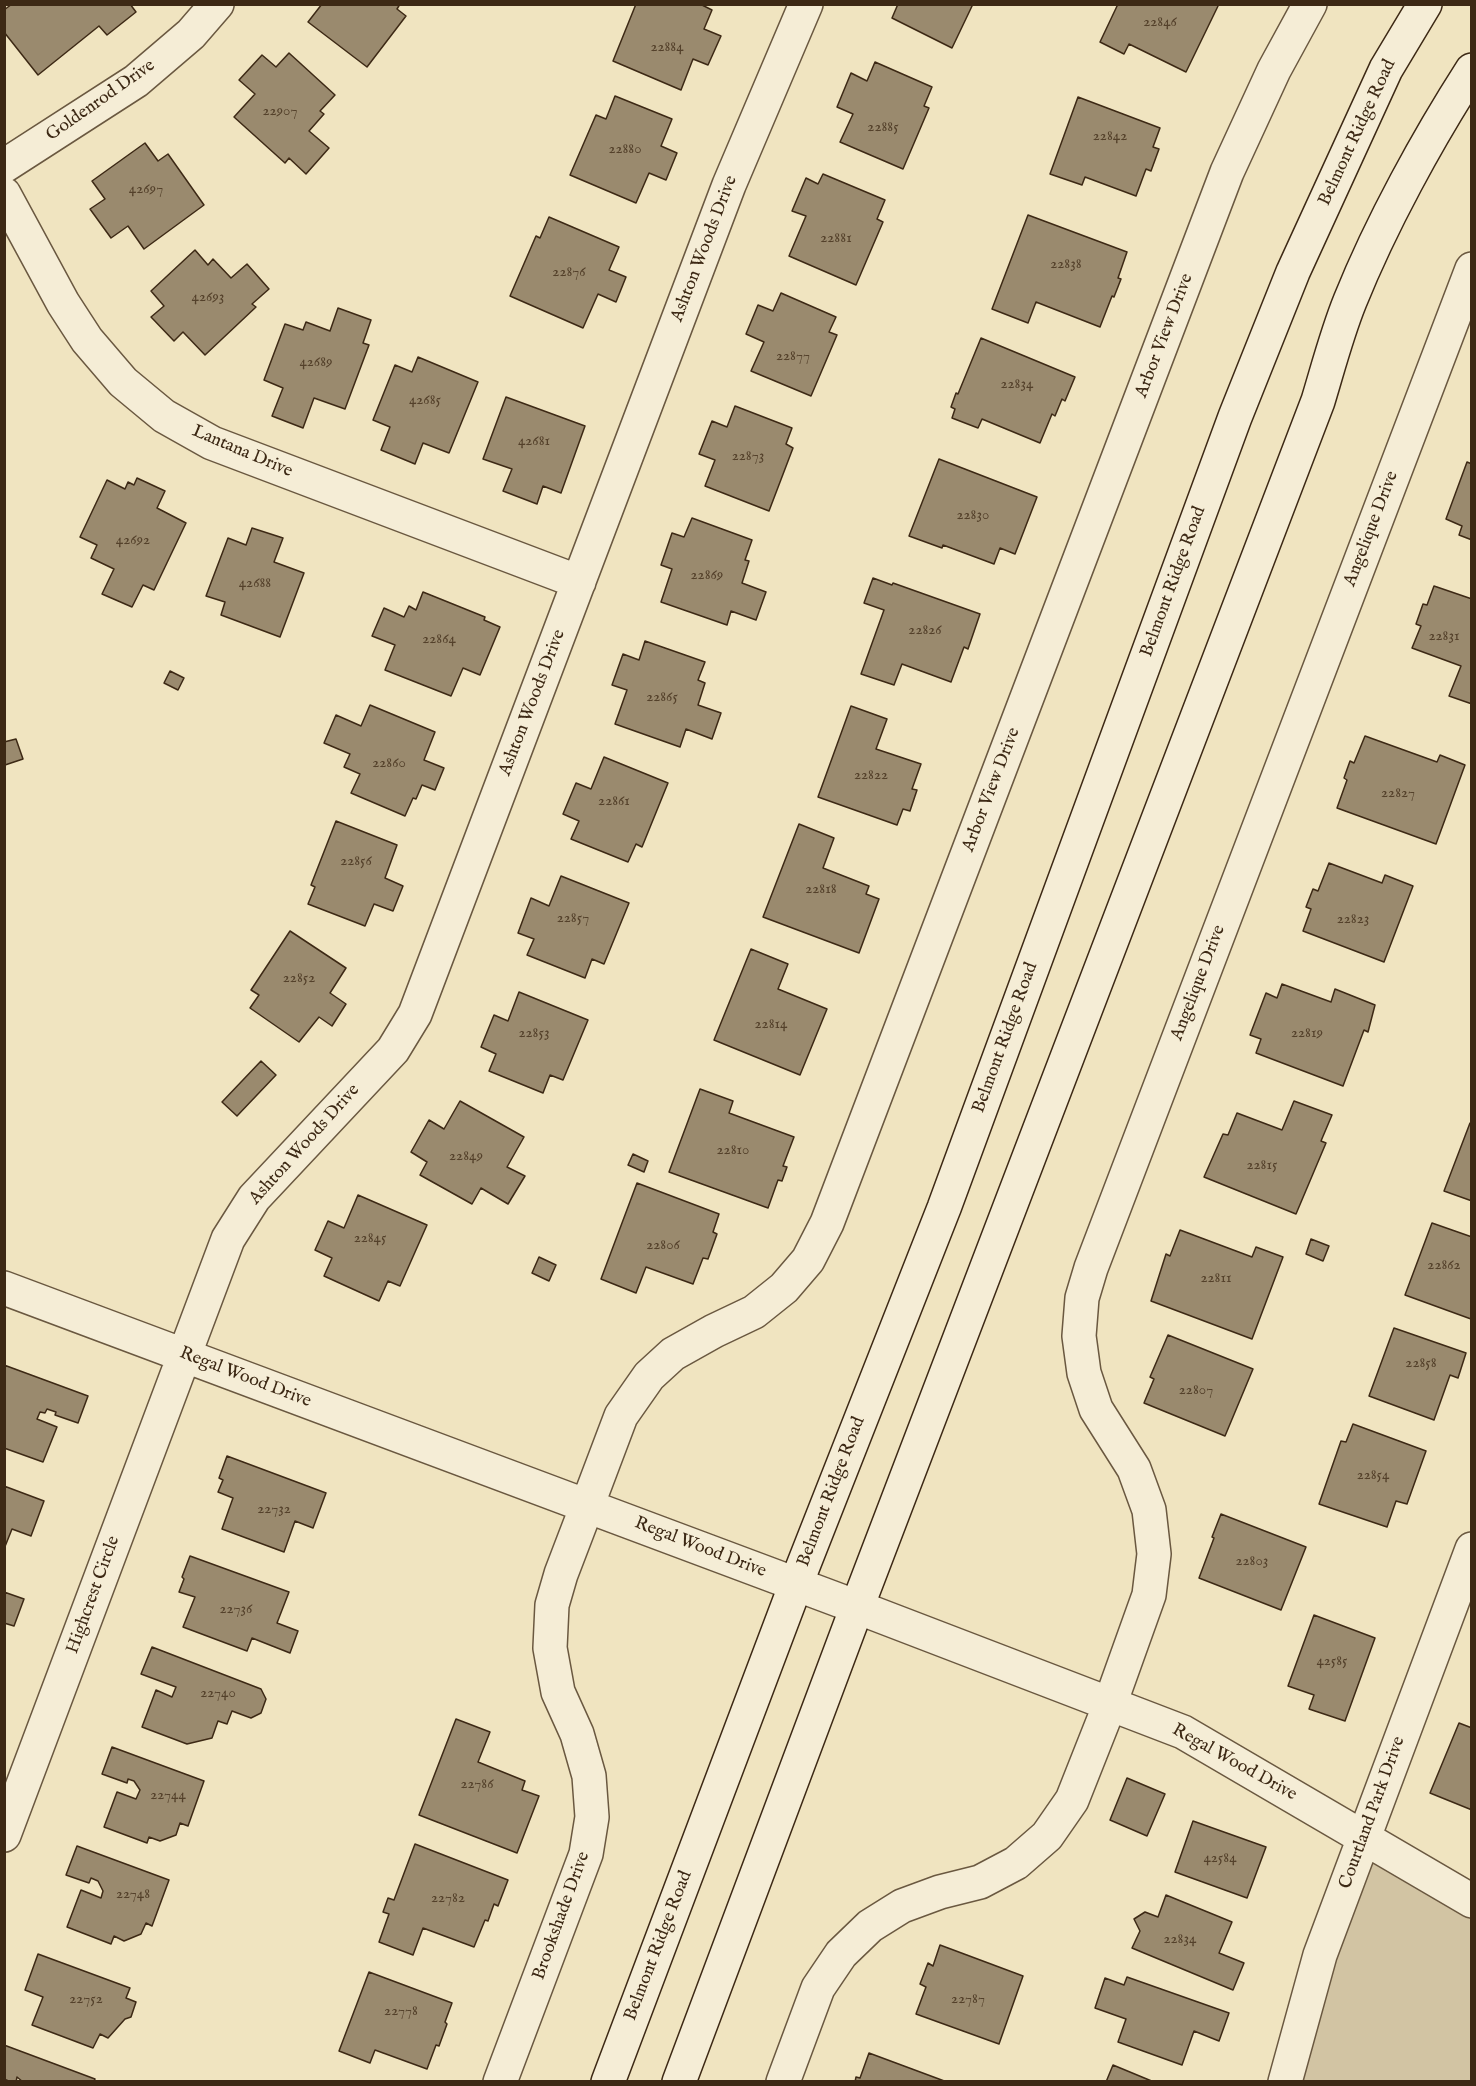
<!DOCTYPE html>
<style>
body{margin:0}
#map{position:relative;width:1476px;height:2086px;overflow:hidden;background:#f0e4c0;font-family:"IM FELL English",serif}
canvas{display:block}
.frame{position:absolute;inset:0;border:6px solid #3d2915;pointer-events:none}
</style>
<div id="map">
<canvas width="1476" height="2086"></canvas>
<div class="frame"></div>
</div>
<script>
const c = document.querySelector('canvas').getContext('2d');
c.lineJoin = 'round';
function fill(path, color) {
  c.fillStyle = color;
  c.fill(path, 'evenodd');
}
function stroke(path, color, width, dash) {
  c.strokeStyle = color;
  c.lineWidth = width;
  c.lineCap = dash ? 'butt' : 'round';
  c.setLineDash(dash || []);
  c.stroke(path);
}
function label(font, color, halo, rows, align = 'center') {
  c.font = font + ' "IM FELL English",serif';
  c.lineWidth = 6;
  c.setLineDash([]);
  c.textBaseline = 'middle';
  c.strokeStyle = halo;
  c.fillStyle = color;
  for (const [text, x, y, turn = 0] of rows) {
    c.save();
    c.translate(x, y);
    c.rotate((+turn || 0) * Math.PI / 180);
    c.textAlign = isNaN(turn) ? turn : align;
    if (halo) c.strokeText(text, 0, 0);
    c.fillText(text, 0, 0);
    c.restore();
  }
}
fill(new Path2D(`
 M1364 1837 1471 1901V2081L1285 2082Z`), '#d2c4a3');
const building = new Path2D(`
 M12 4H130L136 12 107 35 99 26 38 75 4 32V10Z
 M322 4H400L397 9 406 16 367 67 308 22Z
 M636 4H700L712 10 704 29 721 36 708 65 693 59 681 90 613 61Z
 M898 4H973L952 48 892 18Z
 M1118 4H1219L1186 72 1129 44 1124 54 1100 42Z
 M289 53 335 95 320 111 324 114 309 131 329 148 306 174 289 158 285 163 234 117 255 94 239 80 262 55 276 67Z
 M875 62 932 87 924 106 929 108 903 169 840 142 853 114 837 107 851 73 867 81Z
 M615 96 672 119 661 146 677 153 666 180 649 173 636 203 570 175 596 115 606 119Z
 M1078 97 1160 128 1153 147 1159 149 1151 171 1146 169 1136 196 1085 177 1082 185 1050 174Z
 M145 143 158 161 168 154 204 205 144 249 128 226 111 238 90 209 105 199 92 181Z
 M823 174 885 200 877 219 883 222 856 285 789 256 806 216 792 211 806 178 818 184Z
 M1028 215 1127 252 1118 278 1121 279 1114 297 1112 296 1100 327 1036 302 1028 323 992 309Z
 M549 217 619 247 609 270 626 277 616 302 598 294 583 328 510 296 536 236 540 238Z
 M195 250 208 265 213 259 231 278 247 264 269 289 252 304 256 307 205 355 183 332 174 341 151 317 164 306 151 291Z
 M781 293 836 317 829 332 837 335 811 396 751 371 764 342 746 334 758 305 773 311Z
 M338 308 371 320 363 343 369 345 345 409 314 398 303 428 272 416 283 388 264 380 285 324 303 330 306 322 330 331Z
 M981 338 1075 377 1065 401 1062 399 1055 416 1052 414 1040 443 982 419 978 428 952 418 955 409 951 407 956 393 958 394Z
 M418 357 478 382 449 453 423 443 415 464 381 450 390 427 373 420 395 365 412 372Z
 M506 397 585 426 561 493 543 486 537 504 503 491 512 469 483 459Z
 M735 406 792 428 786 444 793 448 769 511 705 486 715 460 699 454 712 421 727 427Z
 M939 459 1037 497 1015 554 1000 548 994 564 943 545 942 548 909 536Z
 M1467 462 1472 464V540L1459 535 1462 526 1446 519Z
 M137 478 165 491 157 508 186 523 154 590 143 585 132 607 102 594 114 569 91 558 97 545 80 537 107 480 125 489 128 482 134 485Z
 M692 518 752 540 745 560 749 561 742 583 766 592 756 620 731 611 727 625 661 602 672 569 661 565 672 533 684 537Z
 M252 528 283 538 274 562 304 573 280 637 221 615 225 602 206 596 228 538 246 545Z
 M873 578 892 585 893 583 980 614 968 649 964 647 951 682 902 664 894 685 861 674 884 610 864 603Z
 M1434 586 1472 599V704L1449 696 1461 666 1412 648 1421 626 1416 624 1423 604 1427 605Z
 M423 592 485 617 484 620 500 627 480 675 463 668 451 696 385 670 395 645 372 636 384 608 404 617 409 606 416 610Z
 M645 641 705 662 698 680 705 683 698 705 721 713 712 739 686 729 680 747 615 724 627 690 612 685 623 654 639 660Z
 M170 671 184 678 178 690 164 683Z
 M370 705 435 732 424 760 444 768 435 790 422 785 416 799 413 798 405 816 351 793 360 774 344 767 350 754 324 743 336 715 361 726Z
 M851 706 887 719 876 749 921 764 912 789 917 790 910 811 903 809 897 825 818 797Z
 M1365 736 1437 762 1440 755 1465 765 1436 844 1337 808 1347 780 1344 778 1350 761 1354 763Z
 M16 739 23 759 5 765 4 742Z
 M604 757 668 783 642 847 636 844 628 862 571 839 579 821 563 814 576 783 591 789Z
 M336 821 397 845 385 878 403 886 393 911 374 904 365 926 308 904 315 887 311 885Z
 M799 824 834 838 823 868 869 886 866 894 879 899 859 953 763 917Z
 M1329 863 1382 883 1385 875 1413 886 1384 962 1303 931 1311 909 1306 907 1313 889 1318 891Z
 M561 876 629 903 604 964 592 959 585 978 527 955 534 939 518 933 531 898 549 906Z
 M290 931 346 968 330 993 346 1004 332 1026 319 1017 299 1042 250 1008 259 995 251 990Z
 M751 949 788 964 778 989 827 1009 800 1075 714 1040Z
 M1282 984 1331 1002 1335 989 1375 1005 1368 1032 1364 1030 1343 1086 1256 1053 1261 1039 1250 1035 1266 993 1277 998Z
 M519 992 588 1020 563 1080 550 1075 543 1093 489 1071 496 1054 481 1047 494 1015 508 1021Z
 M261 1061 276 1075 237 1116 222 1102Z
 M700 1089 733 1101 729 1113 794 1137 783 1166 787 1167 782 1181 778 1180 768 1208 669 1172Z
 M460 1101 524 1137 507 1167 525 1176 508 1204 481 1188 472 1204 420 1175 427 1162 411 1152 429 1120 444 1129Z
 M1294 1101 1332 1115 1321 1141 1326 1143 1296 1214 1204 1177 1223 1134 1228 1135 1237 1113 1282 1130Z
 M1470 1123H1472V1201L1444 1191Z
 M633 1154 648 1161 644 1172 628 1165Z
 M637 1183 719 1214 713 1232 717 1234 708 1259 703 1258 693 1284 646 1267 636 1293 601 1279Z
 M358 1195 427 1225 400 1286 388 1281 379 1301 324 1276 332 1258 315 1250 328 1221 344 1228Z
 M1432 1223 1472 1237 1471 1319 1405 1295Z
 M1180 1230 1252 1257 1256 1247 1283 1257 1252 1339 1151 1301 1166 1254 1170 1256Z
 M1311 1239 1329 1246 1323 1261 1306 1254Z
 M539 1257 556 1265 549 1281 532 1273Z
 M1394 1328 1466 1353 1458 1378 1450 1375 1434 1420 1369 1396Z
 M1168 1335 1253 1369 1225 1436 1144 1403 1154 1379 1150 1377Z
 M4 1365 88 1396 78 1423 55 1415 56 1412 47 1409 45 1413 40 1412 37 1419 57 1427 43 1462 4 1448Z
 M1353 1424 1426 1451 1407 1504 1396 1501 1387 1527 1319 1504 1341 1441 1346 1442Z
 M227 1456 326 1493 313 1528 295 1521 284 1552 222 1529 233 1498 218 1492 223 1480 219 1478Z
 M4 1486 44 1501 31 1536 12 1529 4 1549Z
 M1221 1514 1306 1547 1281 1610 1199 1578 1214 1538 1212 1537Z
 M190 1556 289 1592 277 1623 298 1631 290 1653 252 1638 247 1651 183 1627 195 1597 179 1592 184 1579 182 1577Z
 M4 1592 24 1599 14 1626 4 1623Z
 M1314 1615 1375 1638 1345 1721 1309 1709 1314 1695 1288 1686Z
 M152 1647 261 1689 266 1699 261 1713 251 1718 232 1711 227 1724 218 1721 212 1738 187 1744 142 1727 156 1690 172 1697 176 1687 141 1674Z
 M456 1719 490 1732 478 1762 525 1781 522 1790 539 1796 517 1853 419 1815Z
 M1459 1723 1472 1728V1810L1430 1793Z
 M112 1747 204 1781 188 1826 180 1823 176 1835 160 1841 149 1837 147 1843 104 1827 117 1792 136 1799 140 1790 134 1781 128 1779 127 1783 102 1774Z
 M1127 1778 1165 1794 1147 1836 1110 1820Z
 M1193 1821 1266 1847 1247 1898 1175 1872Z
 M415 1844 508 1880 498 1906 494 1904 488 1921 485 1920 474 1947 423 1928 413 1955 379 1942 389 1914 383 1912 388 1898 394 1900Z
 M77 1846 169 1880 152 1926 146 1923 141 1934 124 1941 114 1936 111 1944 67 1927 81 1890 101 1898 103 1891 98 1881 91 1878 89 1883 66 1875Z
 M1166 1895 1232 1922 1219 1953 1244 1963 1233 1990 1132 1948 1140 1931 1134 1919 1145 1912 1158 1917Z
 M940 1945 1023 1976 999 2044 916 2014 926 1987 920 1984 928 1963 933 1966Z
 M38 1954 130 1988 126 1998 136 2002 131 2017 125 2019 108 2038 100 2034 93 2048 32 2025 43 1997 25 1990Z
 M369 1972 452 2003 445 2022 447 2024 439 2046 436 2045 427 2069 375 2050 370 2063 339 2051Z
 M1127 1977 1229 2013 1219 2041 1194 2031 1182 2065 1118 2042 1126 2019 1095 2008 1105 1978 1124 1985Z
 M4 2045 95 2079 94 2082H23L17 2077 16 2082H11L4 2079Z
 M869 2053 947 2082H855L856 2077 860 2078Z
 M1113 2065 1154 2082H1106Z`);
fill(building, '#9a8a6e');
stroke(building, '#3d2915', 1.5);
const street = new Path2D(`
 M4 166 136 81 191 34 217 4
 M4 194 63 303 87 340 123 382 164 416 212 443 579 582
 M4 1288 857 1607 1183 1732 1472 1901
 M4 1835 228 1239 254 1198 393 1050 415 1014 729 185 806 4
 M500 2082 586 1854 592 1817 589 1776 577 1734 558 1692 550 1648 552 1605 561 1574 587 1506 621 1416 649 1376 673 1354 714 1331 754 1312 784 1288 808 1260 827 1223 1227 172 1274 70 1310 4
 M783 2082 818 1988 841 1954 870 1926 902 1906 940 1892 980 1882 1016 1863 1047 1836 1072 1800 1110 1704 1149 1595 1154 1554 1149 1510 1134 1469 1096 1409 1084 1373 1079 1336 1082 1298 1091 1268 1472 269
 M1285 2082 1320 1955 1472 1549`);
const secondary = new Path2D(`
 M608 2082 796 1584 944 1208 1235 417 1293 272 1386 69 1425 4
 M679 2082 857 1607 1318 401C1328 368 1337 333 1350 301 1381 224 1427 140 1472 70`);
stroke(street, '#6a5840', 36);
stroke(secondary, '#3d2915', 36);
stroke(street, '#f5edd6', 33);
stroke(secondary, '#f5edd6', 33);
label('15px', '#54412b', null, [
 ["22846",1160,23],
 ["22884",667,48],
 ["22907",280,112],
 ["22885",883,128],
 ["22842",1110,137],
 ["22880",625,150],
 ["42697",146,190],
 ["22881",836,239],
 ["22838",1066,265],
 ["22876",569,273],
 ["42693",208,298],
 ["22877",793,357],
 ["42689",316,363],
 ["22834",1017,385],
 ["42685",425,401],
 ["42681",534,442],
 ["22873",748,457],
 ["22830",973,516],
 ["42692",133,541],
 ["22869",707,576],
 ["42688",255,584],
 ["22826",925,631],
 ["22831",1444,637],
 ["22864",439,640],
 ["22865",662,698],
 ["22860",389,764],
 ["22822",871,776],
 ["22827",1398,794],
 ["22861",614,802],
 ["22856",356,862],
 ["22818",821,890],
 ["22857",573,919],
 ["22823",1353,920],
 ["22852",299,979],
 ["22814",771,1025],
 ["22853",534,1034],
 ["22819",1307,1034],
 ["22810",733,1151],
 ["22849",466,1157],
 ["22815",1262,1166],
 ["22845",370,1239],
 ["22806",663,1246],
 ["22862",1444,1266],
 ["22811",1216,1279],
 ["22858",1421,1364],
 ["22807",1196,1391],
 ["22854",1373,1476],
 ["22732",274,1510],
 ["22803",1252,1562],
 ["22736",236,1610],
 ["42585",1332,1662],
 ["22740",218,1694],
 ["22786",477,1785],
 ["22744",168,1796],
 ["42584",1220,1859],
 ["22748",133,1895],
 ["22782",448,1899],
 ["22834",1180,1940],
 ["22752",86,2000],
 ["22787",968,2000],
 ["22778",401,2012]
]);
label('18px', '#3d2915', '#f5edd6', [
 ["Goldenrod Drive",101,101,-35],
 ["Belmont Ridge Road",1358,133,-65],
 ["Ashton Woods Drive",705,249,-69],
 ["Arbor View Drive",1165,336,-69],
 ["Lantana Drive",242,452,23],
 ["Angelique Drive",1372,529,-69],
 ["Belmont Ridge Road",1174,582,-70],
 ["Ashton Woods Drive",533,703,-69],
 ["Arbor View Drive",992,790,-69],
 ["Angelique Drive",1199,983,-69],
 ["Belmont Ridge Road",1006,1038,-70],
 ["Ashton Woods Drive",305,1145,-48],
 ["Regal Wood Drive",245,1378,21],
 ["Belmont Ridge Road",832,1492,-69],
 ["Regal Wood Drive",700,1548,21],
 ["Highcrest Circle",94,1595,-70],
 ["Regal Wood Drive",1234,1763,29],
 ["Courtland Park Drive",1373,1813,-70],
 ["Brookshade Drive",562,1916,-70],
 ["Belmont Ridge Road",659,1946,-69]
]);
</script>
